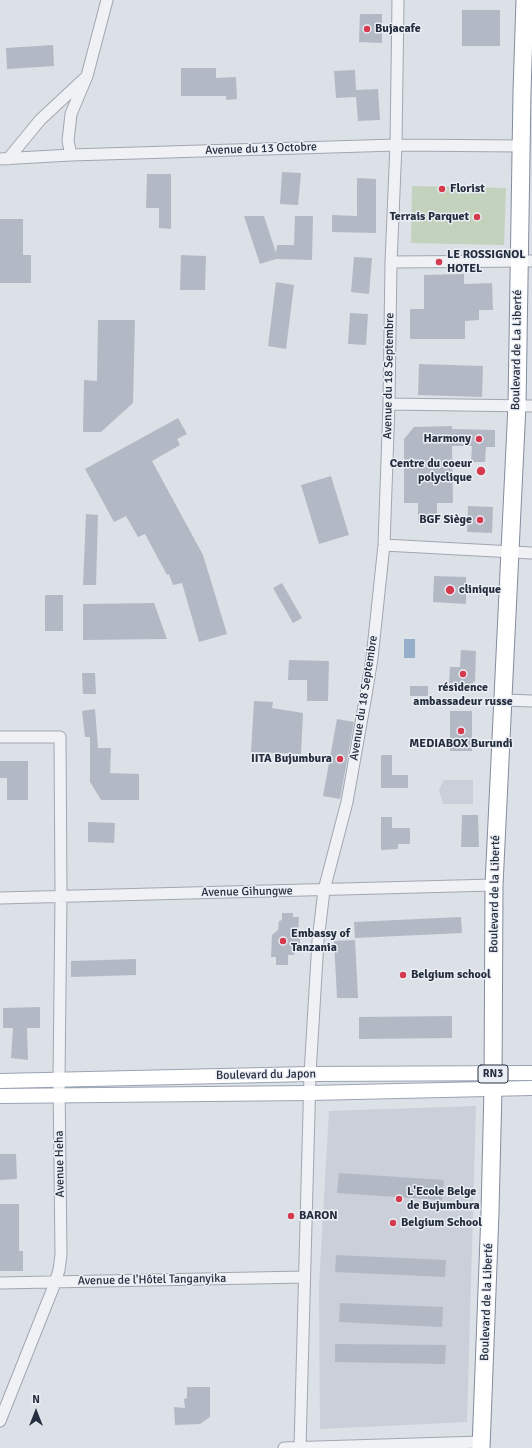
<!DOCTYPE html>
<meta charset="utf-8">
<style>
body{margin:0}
#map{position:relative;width:532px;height:1448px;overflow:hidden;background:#dce0e7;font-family:Signika,sans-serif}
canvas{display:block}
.north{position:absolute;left:16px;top:1392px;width:40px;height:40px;-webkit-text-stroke:3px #ebeff5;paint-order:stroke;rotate:0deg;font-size:11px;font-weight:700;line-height:16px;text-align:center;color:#252e3e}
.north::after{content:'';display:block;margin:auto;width:14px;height:18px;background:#252e3e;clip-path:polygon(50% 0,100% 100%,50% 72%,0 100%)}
</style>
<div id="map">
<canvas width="532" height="1448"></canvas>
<div class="north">N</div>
</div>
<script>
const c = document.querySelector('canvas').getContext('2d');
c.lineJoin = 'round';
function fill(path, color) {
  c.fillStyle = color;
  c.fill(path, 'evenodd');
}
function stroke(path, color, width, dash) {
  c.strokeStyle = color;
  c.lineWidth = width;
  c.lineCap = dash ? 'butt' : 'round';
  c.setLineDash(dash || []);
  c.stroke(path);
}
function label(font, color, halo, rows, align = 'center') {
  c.font = font + ' Signika,sans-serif';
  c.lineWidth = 3;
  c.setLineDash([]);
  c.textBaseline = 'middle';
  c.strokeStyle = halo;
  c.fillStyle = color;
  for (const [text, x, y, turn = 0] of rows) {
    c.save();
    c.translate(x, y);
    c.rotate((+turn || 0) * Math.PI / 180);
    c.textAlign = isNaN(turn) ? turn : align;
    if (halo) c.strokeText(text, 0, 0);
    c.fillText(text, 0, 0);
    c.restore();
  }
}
fill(new Path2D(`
 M444 780H473V804H443L439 790Z
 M476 1106 467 1422 320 1429 319 1286 329 1111Z`), '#cacfd9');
fill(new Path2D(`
 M412 186 506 188 504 245 411 243Z`), '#c2d2bd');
fill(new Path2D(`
 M404 639H415V658H404Z`), '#95aeca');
fill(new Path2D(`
 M462 10H500V46H462Z
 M360 14H382V43L359 42Z
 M53 45 54 66 7 69 6 48Z
 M181 68H216V78L236 77 237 99 226 100V96H181Z
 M355 70 356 90 378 89 380 120 358 121 356 97 336 98 334 71Z
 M282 172 301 173 298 205 280 204Z
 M147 174H171V229L159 228V208H146Z
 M357 178 376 179V233L332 232V215L357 216Z
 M244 216H264L276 253 277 245H294L295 216H313L312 260 276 259 260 264Z
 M0 219H23V255H31V283H0Z
 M181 255 206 256 205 290H180Z
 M354 257 372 258 369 294 351 292Z
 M464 274V284L492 283 493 310H479V320L465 321V339H410V309H424V275Z
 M276 282 294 285 286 349 268 346Z
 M350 313 368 314 366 345 348 344Z
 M98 320H135L133 403 101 432H83L84 380 97 381Z
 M419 364 483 366 482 397 418 395Z
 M178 418 187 434 177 439 180 445 152 461 203 555 227 634 199 642 182 583 173 585 169 574 167 575 145 534 138 537 126 516 114 522 85 469Z
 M452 426V429L495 430V447H486L485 462H471L472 446H452L453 503H437V522H418V503H404V439L414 427Z
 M331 476 349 535 319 544 301 485Z
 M468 506 493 507 492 533 467 532Z
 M86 514 98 515 96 585H83Z
 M434 576 466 577V604L433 602Z
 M282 583 302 618 293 623 273 588Z
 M45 595H63V631H45Z
 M154 603 167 639 83 640V604Z
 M461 650 476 651 475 682H473V691L458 690V683H449L450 667H460Z
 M289 660 329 661 328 701H307V680H288Z
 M82 673H95L96 694H83Z
 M410 686H428V696H410Z
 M254 701 273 702 272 708 303 713 301 754 251 752Z
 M95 709 98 748H111L110 773 139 774V800H101L90 782V737H85L82 711Z
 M450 711H472V751H450Z
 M337 719 354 722 340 799 323 796Z
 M381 755H392V775H408V788H381Z
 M0 761H28V800H7V778H0Z
 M462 815H478L479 847H461Z
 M381 817H392V828H410V844H398V849L381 850Z
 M88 822 115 823 114 843 88 842Z
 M282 913H293V917H299L298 933H300V946L295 947 294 955H288V965H276V957H271L272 935 278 930 279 921 282 920Z
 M461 917 462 933 355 938 354 922Z
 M355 940 358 998H337L334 941Z
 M136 959V975L71 977V961Z
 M40 1007V1028H27L28 1060 11 1058 13 1028H3V1008Z
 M452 1016V1038L359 1039V1017Z
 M0 1154H16L17 1179 0 1180Z
 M339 1173 444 1180 442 1200 337 1193Z
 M0 1204H19V1251H23V1271H0Z
 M336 1255 446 1260 445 1277 335 1272Z
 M340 1303 443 1307 442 1327 339 1322Z
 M335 1344 446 1345 445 1364 335 1362Z
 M187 1387H210V1417L200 1424 175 1425 174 1407 185 1408 184 1399 187 1398Z`), '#b3b9c4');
const minor = new Path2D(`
 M71 155 68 141 71 114 87 76 107 0
 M0 159 71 155 396 145 522 146
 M8 159 40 120 84 79
 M391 262 532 261
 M389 404 532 406
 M384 545 532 553
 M503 700 532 701
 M0 737H60L61 896 59 1080 61 1255 59 1270 55 1283 0 1421
 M0 898 494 885
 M0 1283 304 1277
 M284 1448 481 1442
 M300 1448 310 1074 318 941 324 890 347 802 366 695 372 658 384 545 389 404 391 262 396 145 398 0`);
const major = new Path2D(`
 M0 1081 310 1074 532 1073
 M0 1096 310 1093 532 1088`);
const highway = new Path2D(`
 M481 1448 490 1212 493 1089 494 885 517 405 522 92 525 0`);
stroke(minor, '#a1a7b1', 13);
stroke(major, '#9ba4b3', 16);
stroke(highway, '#838d9e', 19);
stroke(minor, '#eff1f5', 11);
stroke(major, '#fff', 14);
stroke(highway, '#fff', 17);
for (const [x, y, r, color] of [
 [367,29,4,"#d5394e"],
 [442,189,4,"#d5394e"],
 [477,217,4,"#d5394e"],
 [439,262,4,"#d5394e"],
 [479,439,4,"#d5394e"],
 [481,471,5,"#d5394e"],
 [480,520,4,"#d5394e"],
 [450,590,5,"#d5394e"],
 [463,674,4,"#d5394e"],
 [461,731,4,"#d5394e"],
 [340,759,4,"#d5394e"],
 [283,941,4,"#d5394e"],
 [403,975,4,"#d5394e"],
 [399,1199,4,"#d5394e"],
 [291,1216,4,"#d5394e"],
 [393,1223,4,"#d5394e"]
]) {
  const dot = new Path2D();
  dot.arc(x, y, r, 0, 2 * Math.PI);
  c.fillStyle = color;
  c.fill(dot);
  stroke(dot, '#ebeff5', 1.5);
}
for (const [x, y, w] of [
 [493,1074,30]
]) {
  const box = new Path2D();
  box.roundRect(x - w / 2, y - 9, w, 18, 3);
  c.fillStyle = '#ebeff5';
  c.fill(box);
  stroke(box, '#252e3e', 1);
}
label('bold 11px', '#252e3e', null, [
 ["RN3",493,1074]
]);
label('bold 12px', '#252e3e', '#ebeff5', [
 ["Bujacafe",375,29],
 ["Florist",450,189],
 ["Terrais Parquet",469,217,"right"],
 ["LE ROSSIGNOL",447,255],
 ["HOTEL",447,269],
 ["Harmony",471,439,"right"],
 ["Centre du coeur",472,464,"right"],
 ["polyclique",472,478,"right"],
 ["BGF Siège",472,520,"right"],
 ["clinique",459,590],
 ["résidence",463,688,"center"],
 ["ambassadeur russe",463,702,"center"],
 ["MEDIABOX Burundi",461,744,"center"],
 ["IITA Bujumbura",332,759,"right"],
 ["Embassy of",291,934],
 ["Tanzania",291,948],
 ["Belgium school",411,975],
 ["L'Ecole Belge",407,1192],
 ["de Bujumbura",407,1206],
 ["BARON",299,1216],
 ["Belgium School",401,1223]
], 'left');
label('12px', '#252e3e', '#ebeff5', [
 ["Avenue du 13 Octobre",261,149,-2],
 ["Boulevard de La Liberté",517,350,-89],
 ["Avenue du 18 Septembre",389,376,-89],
 ["Avenue du 18 Septembre",364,698,-81],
 ["Avenue Gihungwe",247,892,-1],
 ["Boulevard de la Liberté",495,894,-89],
 ["Boulevard du Japon",266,1075,-1],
 ["Avenue Heha",60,1164,-91],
 ["Avenue de l'Hôtel Tanganyika",152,1280,-1],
 ["Boulevard de la Liberté",487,1302,-88]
]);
</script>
